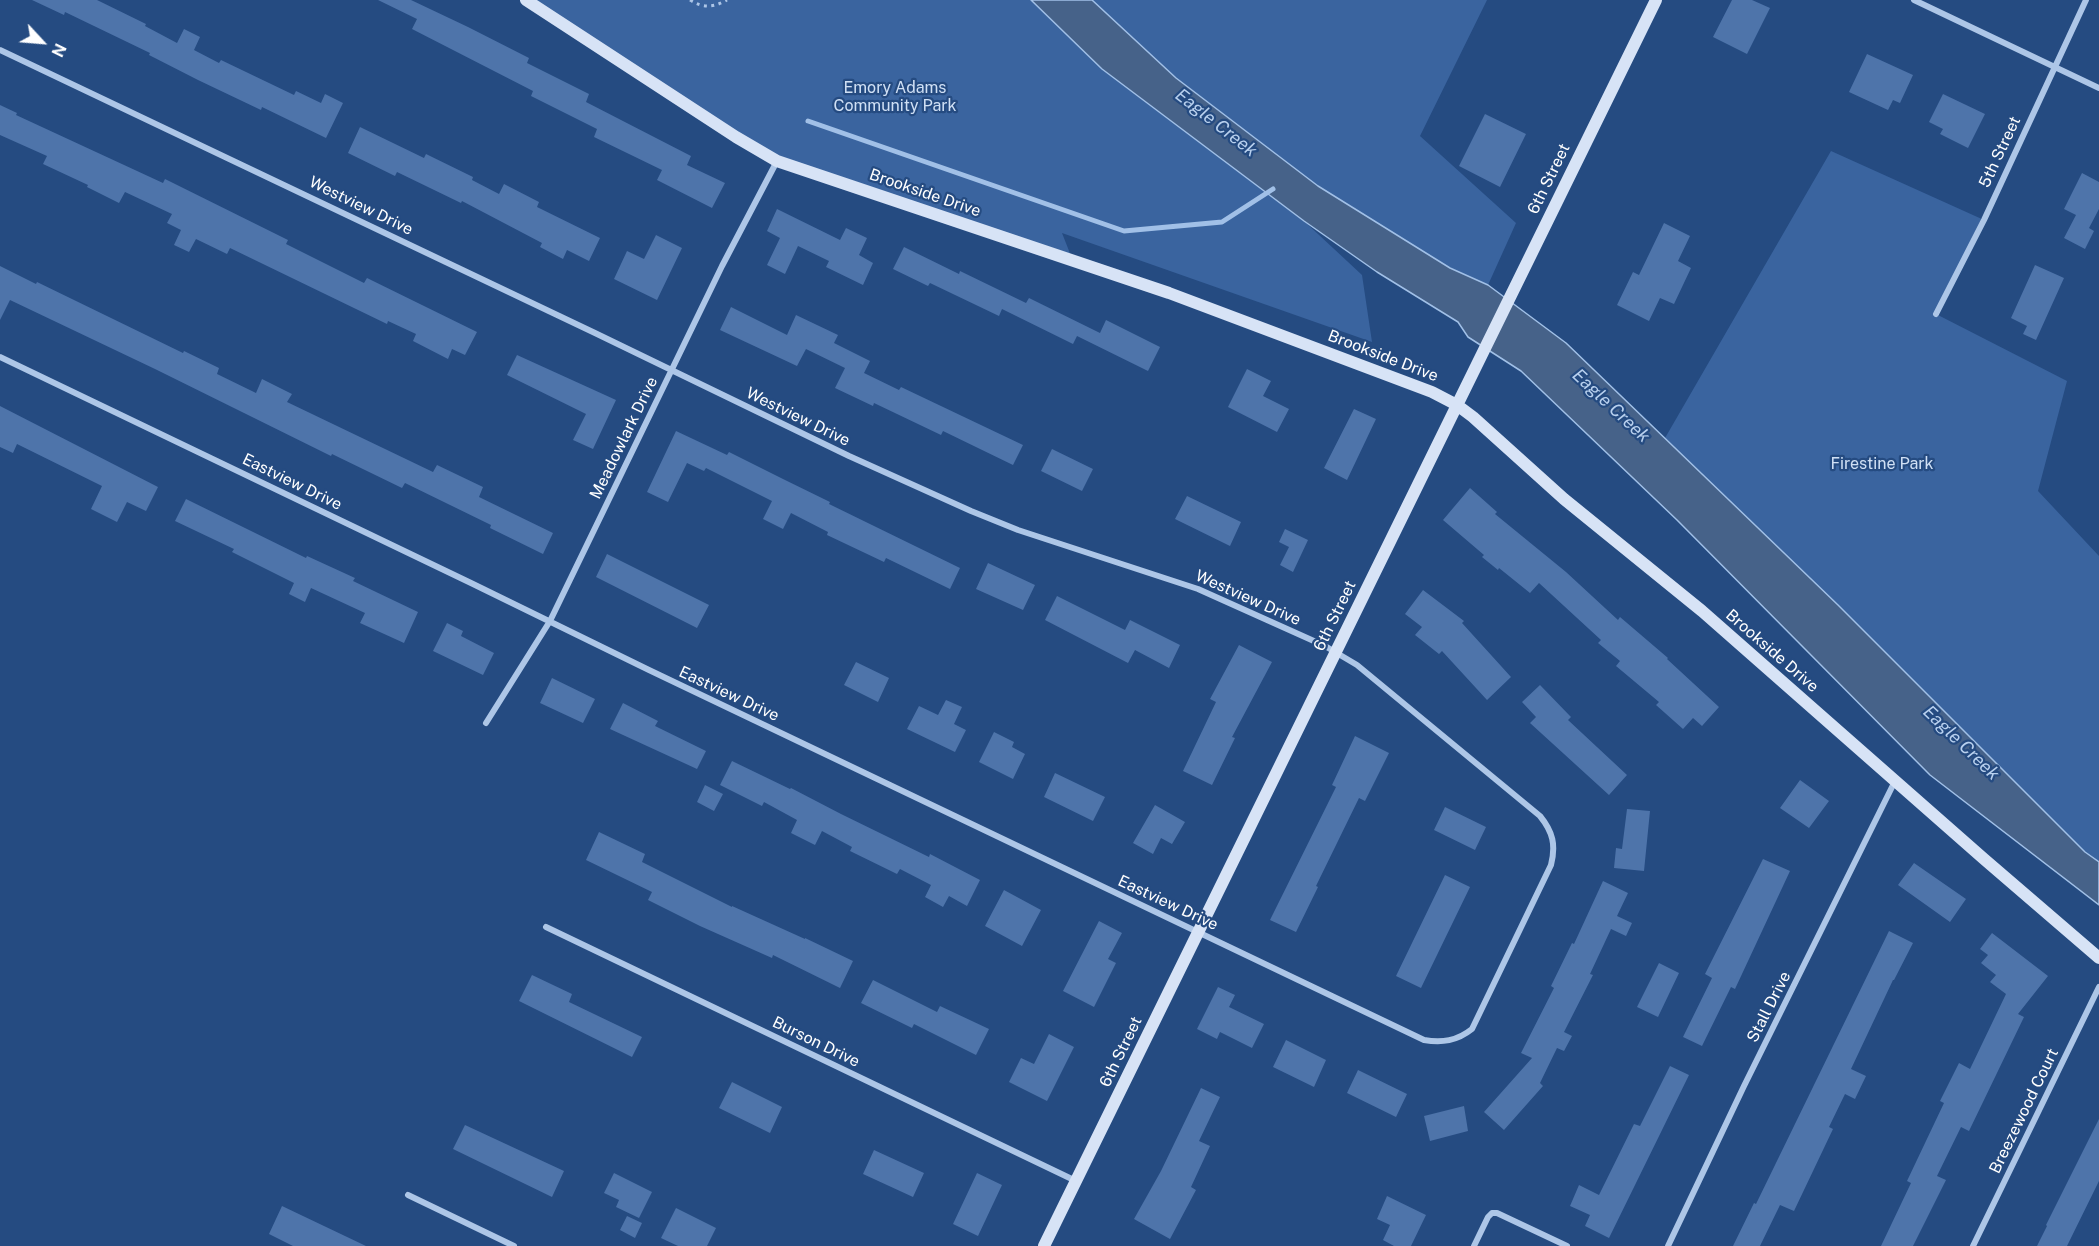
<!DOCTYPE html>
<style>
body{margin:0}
#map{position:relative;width:2099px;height:1246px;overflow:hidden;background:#254b81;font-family:"Public Sans",sans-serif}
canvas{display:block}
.north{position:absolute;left:12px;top:12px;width:60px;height:60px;-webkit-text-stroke:4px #254b81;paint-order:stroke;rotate:116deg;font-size:16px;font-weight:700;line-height:24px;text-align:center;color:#fff}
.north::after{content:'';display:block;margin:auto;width:21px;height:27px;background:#fff;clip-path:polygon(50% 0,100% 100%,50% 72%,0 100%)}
</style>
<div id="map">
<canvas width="2099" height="1246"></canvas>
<div class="north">N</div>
</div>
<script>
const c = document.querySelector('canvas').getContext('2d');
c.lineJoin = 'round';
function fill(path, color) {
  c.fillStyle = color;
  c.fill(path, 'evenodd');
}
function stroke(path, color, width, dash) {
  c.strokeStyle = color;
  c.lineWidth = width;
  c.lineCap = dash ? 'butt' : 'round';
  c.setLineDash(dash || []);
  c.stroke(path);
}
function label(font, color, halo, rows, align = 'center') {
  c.font = font + ' "Public Sans",sans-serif';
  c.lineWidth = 4.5;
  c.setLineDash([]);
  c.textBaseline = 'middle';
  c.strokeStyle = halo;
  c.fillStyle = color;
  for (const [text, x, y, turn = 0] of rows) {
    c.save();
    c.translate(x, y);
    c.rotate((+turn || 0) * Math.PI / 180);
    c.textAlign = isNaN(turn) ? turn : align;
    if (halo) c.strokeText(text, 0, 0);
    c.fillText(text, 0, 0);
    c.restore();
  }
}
fill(new Path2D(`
 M528 0H1031L1102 69 1304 221 1362 275 1372 342 1062 233 1073 261 777 161Z
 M1092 0H1487L1420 136 1516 223 1488 285 1450 268 1318 186 1176 78Z
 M1831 151 1984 220 1936 314 2067 381 2038 491 2099 556V890L1650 464Z`), '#3a649f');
const water = new Path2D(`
 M1031 0H1092L1176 78 1318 186 1450 268 1488 285 1566 343 1838 605 2085 852 2099 862V905L1930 775 1677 520 1521 371 1468 337 1458 322 1377 272 1304 221 1102 69Z`);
fill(water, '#466289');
stroke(water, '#a1c0e7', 1.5);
stroke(new Path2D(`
 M808 121 1124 231 1222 222 1273 189`), '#a1c0e7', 5);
fill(new Path2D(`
 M32 0H97L146 24 145 26 177 43 184 29 200 37 194 50 219 63 221 60 294 95 296 91 321 103 325 94 343 103 326 138 262 107 261 110 198 80 149 55 150 53 65 12 64 15Z
 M378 0H411L468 27 529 58 527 63 589 94 586 102 691 156 687 165 725 183 712 208 657 180 662 170 594 137 597 129 531 96 533 91 412 29 417 19Z
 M1732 0H1752L1770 8 1747 54 1713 37Z
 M1867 54 1913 75 1900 103 1893 100 1888 110 1849 92Z
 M1943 94 1985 114 1968 148 1940 134 1943 129 1929 122Z
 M0 105 17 113 16 115 163 183 165 179 288 240 286 244 364 283 367 278 477 332 465 355 452 349 448 359 413 341 416 334 388 321 387 324 230 248 227 254 196 239 189 252 174 245 181 230 167 223 172 214 125 192 119 203 87 187 88 185 43 164 47 156 0 135Z
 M1485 114 1526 134 1500 187 1459 166Z
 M360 127 424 158 426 154 473 177 472 180 499 194 504 184 539 202 537 207 600 238 589 261 567 250 563 259 540 247 542 243 462 201 461 203 397 172 395 176 348 153Z
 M2082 173 2099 182V209L2089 228 2094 231 2085 249 2064 238 2076 215 2064 209Z
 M777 209 840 240 846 228 867 238 859 255 873 263 863 285 826 267 829 261 798 246 785 274 767 265 780 238 767 231Z
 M1664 223 1690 236 1678 261 1691 268 1674 304 1660 298 1649 321 1617 305 1633 272 1639 275Z
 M656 235 682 248 657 300 614 279 627 251 644 259Z
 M904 247 959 274 960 271 1026 303 1029 298 1100 333 1106 320 1160 347 1148 371 1077 336 1073 344 1002 309 999 316 930 283 928 286 893 269Z
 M2035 265 2064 278 2036 340 2023 334 2027 326 2011 318Z
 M0 266 36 284 37 282 183 353 184 351 219 368 217 374 256 393 262 379 292 394 287 402 433 472 437 465 483 487 479 497 553 533 543 554 490 528 491 525 405 483 402 488 332 454 331 456 155 369 10 300 0 320Z
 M731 307 787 335 796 315 838 335 834 343 870 361 864 373 899 390 901 387 1023 445 1013 465 943 431 941 435 874 403 873 406 835 388 845 368 806 349 797 366 720 330Z
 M517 355 616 400 593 449 573 440 586 414 507 375Z
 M1247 369 1271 381 1263 396 1289 409 1277 432 1228 407Z
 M0 406 158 487 146 511 127 502 117 522 91 509 102 486 17 444 13 453 0 447Z
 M1354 409 1376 419 1347 480 1324 468Z
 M676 431 727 455 729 452 783 479 830 502 829 504 960 568 950 589 886 558 884 562 827 535 828 532 791 513 783 529 763 519 772 501 706 468 704 471 687 463 668 502 647 492Z
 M1052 449 1093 469 1082 491 1041 471Z
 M1470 488 1497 512 1495 514 1566 572 1618 620 1620 617 1668 658 1667 659 1719 707 1702 726 1693 718 1683 729 1656 705 1659 702 1616 666 1620 661 1598 643 1601 640 1539 583 1530 593 1499 568 1498 570 1482 557 1484 555 1443 520Z
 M1187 496 1241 522 1230 546 1175 519Z
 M186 499 306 558 307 556 355 578 353 581 418 612 404 643 360 623 365 613 311 588 305 602 289 594 294 583 232 552 234 549 175 521Z
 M1285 529 1308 540 1293 572 1280 565 1289 547 1279 542Z
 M607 554 709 605 697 628 596 577Z
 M988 563 1035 585 1023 610 976 589Z
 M1423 590 1464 621 1462 623 1511 677 1487 700 1442 651 1439 654 1415 635 1422 627 1405 614Z
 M1057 596 1125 630 1130 620 1180 645 1169 668 1135 650 1128 663 1045 620Z
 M447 623 463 631 461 636 494 653 483 675 433 651Z
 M1239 645 1272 662 1232 737 1235 738 1212 785 1183 771 1216 702 1210 699Z
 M856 662 889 678 878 702 844 685Z
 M552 678 595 699 583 723 540 703Z
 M1540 685 1571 717 1568 720 1627 775 1609 795 1530 723 1536 717 1522 702Z
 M946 700 962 707 954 724 966 730 955 752 907 729 919 706 938 715Z
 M623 703 658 721 655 726 706 751 697 769 610 729Z
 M994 732 1014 742 1012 747 1025 754 1013 779 979 762Z
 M1355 736 1389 753 1365 801 1359 798 1316 886 1318 887 1296 932 1270 920 1336 787 1332 785Z
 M732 761 790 789 791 788 841 814 929 857 930 854 980 880 967 906 949 896 943 907 925 897 931 885 900 869 897 874 850 851 852 847 822 831 815 845 791 833 797 820 764 802 762 806 720 785Z
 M1055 773 1105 797 1093 821 1044 797Z
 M1800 780 1829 801 1809 828 1780 808Z
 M705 785 723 794 714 811 697 802Z
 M1155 805 1185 822 1172 844 1161 838 1153 854 1133 843Z
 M1445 807 1486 827 1475 850 1434 830Z
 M1627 809 1650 811 1644 871 1614 868 1616 848 1622 849Z
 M599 832 645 854 642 862 732 907V906L805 939V938L853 961 840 988 773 955 772 958 700 926 648 900 652 892 586 860Z
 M1763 859 1790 871 1735 989 1731 987 1702 1046 1683 1037 1712 978 1705 974Z
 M1914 863 1966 899 1950 922 1898 885Z
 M1445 875 1470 887 1421 988 1396 976Z
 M1603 881 1628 893 1617 916 1632 923 1626 936 1611 929 1590 974 1593 975 1564 1032 1572 1036 1564 1051 1557 1048 1540 1083 1543 1086 1504 1130 1484 1112 1532 1058 1521 1053 1554 988 1551 986 1572 943 1574 944Z
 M1004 890 1041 910 1022 946 985 926Z
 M1099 921 1122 933 1108 959 1116 963 1094 1007 1063 991Z
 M1889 931 1913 943 1894 980H1893L1851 1069 1866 1076 1855 1099 1845 1094 1829 1127 1833 1129 1794 1211 1780 1205 1760 1246H1733L1754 1203 1756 1204Z
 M1992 933 2048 976 2018 1014 2024 1017 1969 1131 1961 1127 1937 1176 1946 1180 1913 1246H1881L1911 1183 1907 1181 1944 1103 1940 1101 1959 1063 1970 1069 2006 994 1990 982 1996 975 1981 963 1988 955 1980 949Z
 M1659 963 1679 973 1658 1017 1637 1007Z
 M532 975 572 994 569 1002 642 1037 632 1057 519 1001Z
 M873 980 937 1012 940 1006 989 1029 976 1055 914 1024 912 1028 861 1003Z
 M1218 987 1235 995 1229 1007 1264 1024 1252 1048 1220 1032 1217 1039 1197 1029Z
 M1049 1034 1074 1047 1047 1101 1009 1082 1021 1058 1034 1064Z
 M1286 1040 1326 1060 1314 1087 1273 1067Z
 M1670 1066 1689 1075 1609 1238 1585 1226 1590 1215 1570 1206 1579 1185 1599 1195 1634 1124 1640 1126Z
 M1358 1070 1407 1094 1396 1117 1347 1093Z
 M732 1082 782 1107 770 1133 719 1108Z
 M1201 1088 1220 1097 1199 1141 1210 1146 1191 1187 1196 1190 1170 1239 1134 1219 1161 1171Z
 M1464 1106 1468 1131 1430 1141 1424 1116Z
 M2099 1119V1181L2067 1246H2037L2047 1226 2046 1225Z
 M465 1125 564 1171 552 1197 453 1149Z
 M874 1150 924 1173 913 1197 863 1174Z
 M614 1173 652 1192 639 1218 616 1207 619 1200 604 1193Z
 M977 1173 1002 1185 978 1236 953 1224Z
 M1387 1196 1426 1215 1411 1246H1394L1383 1240 1390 1225 1377 1219Z
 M282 1206 366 1246H293L269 1234Z
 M676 1208 716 1228 707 1246H678L661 1238Z
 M627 1216 642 1223 635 1238 620 1230Z`), '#4e74aa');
stroke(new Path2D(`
 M690 0C703 8 713 8 727 0`), '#adc6e7', 3, [3, 4.5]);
stroke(new Path2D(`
 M1914 0 2099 88
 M0 50 595 333 849 456 971 511 1018 530 1198 589 1325 646 1357 665 1540 816C1553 832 1556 845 1551 865L1472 1029C1457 1041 1442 1043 1424 1040L649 670 471 583 0 357
 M1936 314 1984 220 2086 0
 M486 723 550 621 722 266 777 161
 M546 927 1076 1181
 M408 1195 514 1246
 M1474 1246 1488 1217 1492 1213H1497L1567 1246
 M1668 1246 1744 1086 1895 781
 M1973 1246 2099 987`), '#adc6e7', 6);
stroke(new Path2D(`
 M526 0 736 137 777 161 1169 293 1432 392 1457 405 1473 417 1564 499 1702 611 1984 859 2099 958
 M1044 1246 1656 0`), '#d7e3f6', 12);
label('16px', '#d0e0f5', '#254b81', [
 ["Emory Adams",895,88],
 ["Community Park",895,106],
 ["Firestine Park",1882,464]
]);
label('16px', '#fff', '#254b81', [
 ["5th Street",2000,152,-65],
 ["6th Street",1549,179,-64],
 ["Brookside Drive",925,193,19],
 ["Westview Drive",361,206,26],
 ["Brookside Drive",1383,356,21],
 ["Westview Drive",798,417,26],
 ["Meadowlark Drive",624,438,-64],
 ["Eastview Drive",292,482,26],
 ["Westview Drive",1248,598,24],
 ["6th Street",1335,616,-64],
 ["Brookside Drive",1772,651,41],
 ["Eastview Drive",729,694,25],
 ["Eastview Drive",1168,903,25],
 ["Stall Drive",1769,1007,-63],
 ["Burson Drive",816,1042,26],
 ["6th Street",1121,1052,-64],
 ["Breezewood Court",2024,1111,-64]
]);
label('italic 18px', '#b8d0ee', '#254b81', [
 ["Eagle Creek",1216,123,38],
 ["Eagle Creek",1611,406,43],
 ["Eagle Creek",1961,743,44]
]);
</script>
